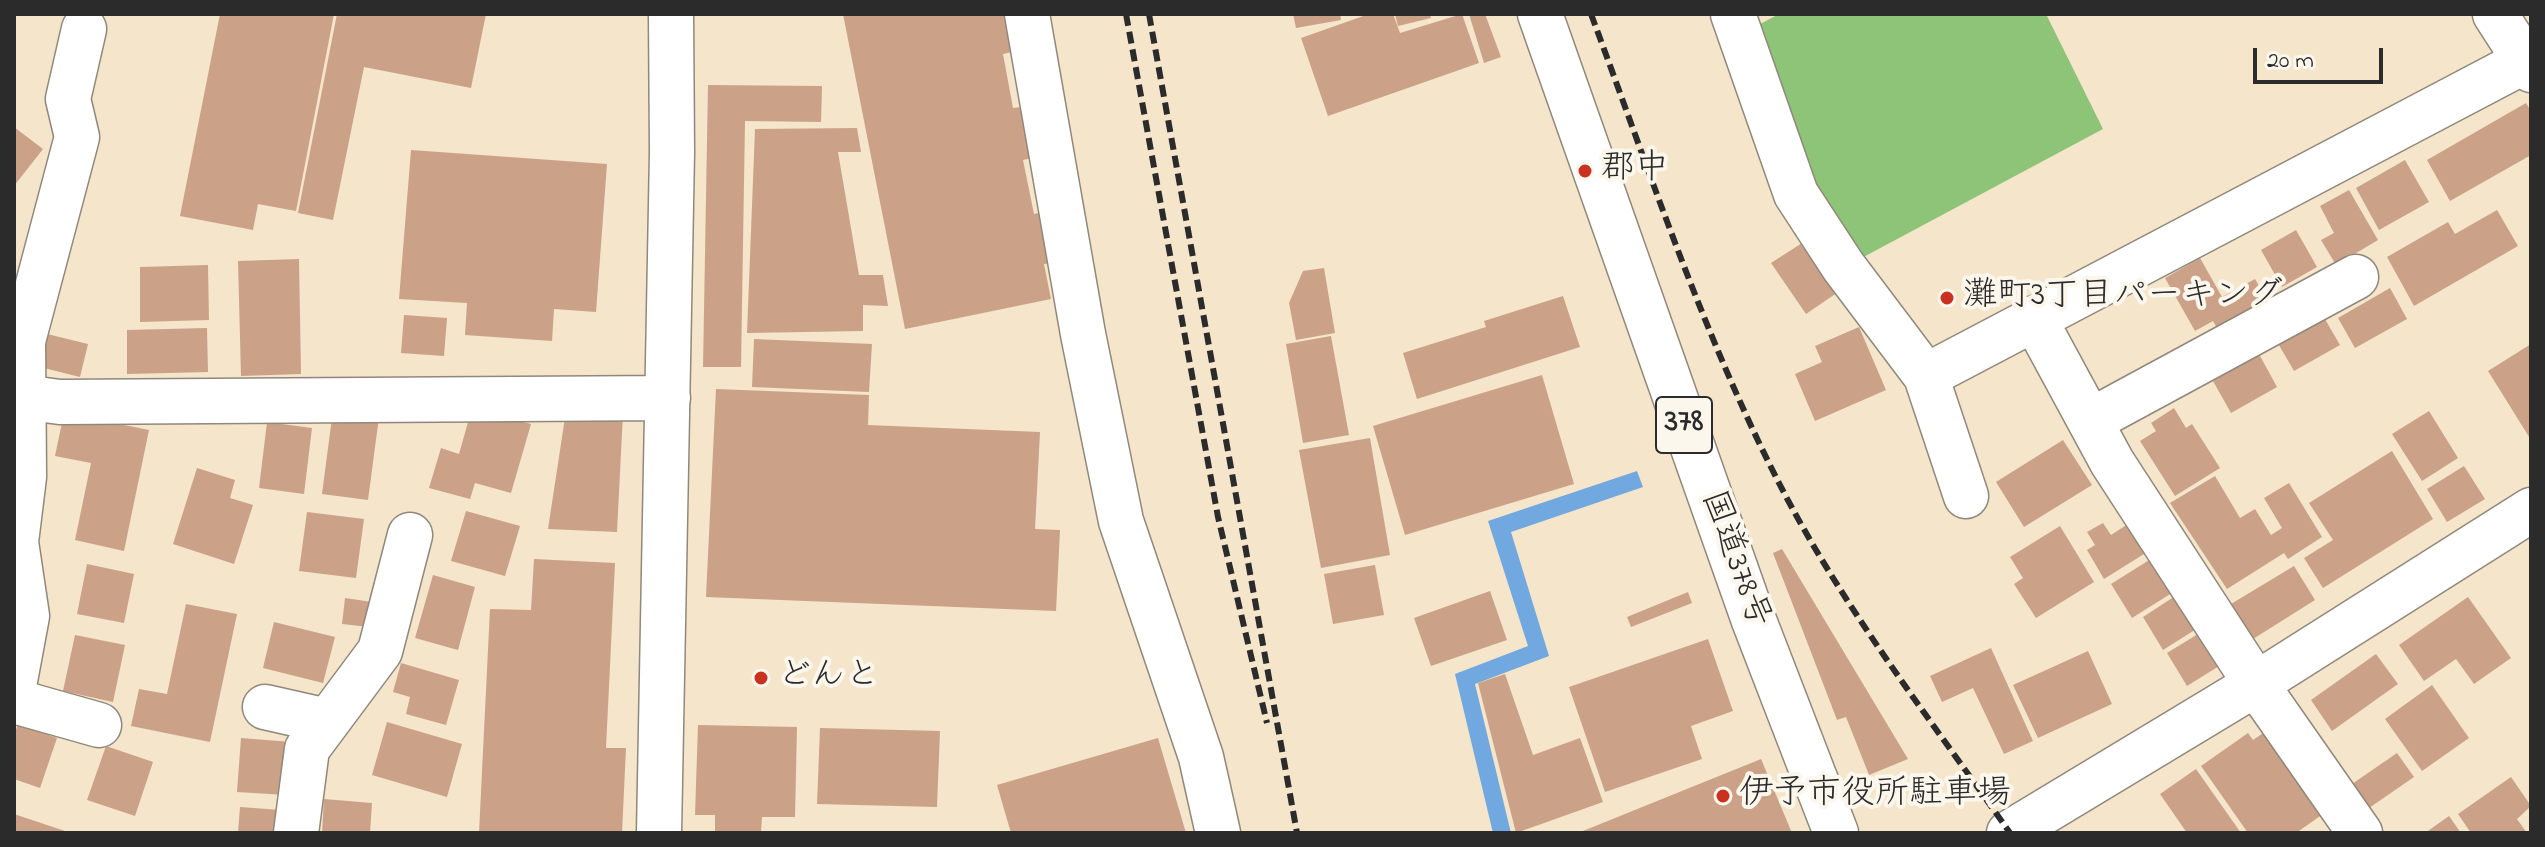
<!DOCTYPE html>
<meta charset="utf-8">
<style>
body{margin:0}
#map{position:relative;width:2545px;height:847px;overflow:hidden;background:#f4e5cb;font-family:"Indie Flower",sans-serif}
canvas{display:block}
.frame{position:absolute;inset:0;border:16px solid #2b2b2b;pointer-events:none}
.scale{position:absolute;left:2253px;top:48px;width:130px;height:36px;box-sizing:border-box;border:4px solid #2b2b2b;border-top:0;padding-left:10px;font-size:24px;line-height:28px;white-space:nowrap;color:#2b2b2b;-webkit-text-stroke:6px #fbf7ec;paint-order:stroke}
</style>
<div id="map">
<canvas width="2545" height="847"></canvas>
<div class="frame"></div>
<div class="scale">20 m</div>
</div>
<script>
const c = document.querySelector('canvas').getContext('2d');
c.lineJoin = 'round';
function fill(path, color) {
  c.fillStyle = color;
  c.fill(path, 'evenodd');
}
function stroke(path, color, width, dash) {
  c.strokeStyle = color;
  c.lineWidth = width;
  c.lineCap = dash ? 'butt' : 'round';
  c.setLineDash(dash || []);
  c.stroke(path);
}
function label(font, color, halo, rows, align = 'center') {
  c.font = font + ' "Indie Flower","Klee One",sans-serif';
  c.lineWidth = 8;
  c.setLineDash([]);
  c.textBaseline = 'middle';
  c.strokeStyle = halo;
  c.fillStyle = color;
  for (const [text, x, y, turn = 0] of rows) {
    c.save();
    c.translate(x, y);
    c.rotate((+turn || 0) * Math.PI / 180);
    c.textAlign = isNaN(turn) ? turn : align;
    if (halo) c.strokeText(text, 0, 0);
    c.fillText(text, 0, 0);
    c.restore();
  }
}
fill(new Path2D(`
 M1779 14H2046L2103 129 1856 261 1808 193 1749 30Z`), '#8ec477');
fill(new Path2D(`
 M1637 471 1643 487 1511 532 1549 656 1475 684 1511 833H1493L1455 674 1528 646 1488 521Z`), '#71a8df');
fill(new Path2D(`
 M220 14H334L296 211 258 204 253 230 180 216Z
 M337 14H486L471 88 364 67 333 220 298 213Z
 M843 14H1004L1012 52 1003 54 1013 108 1022 107 1032 158 1023 160 1034 214 1043 212 1053 263 1044 264 1051 299 905 329Z
 M1293 14H1340L1341 20 1296 28Z
 M1369 14H1393L1400 33 1462 14 1479 63 1328 116 1301 38Z
 M1395 14H1430L1431 18 1398 26Z
 M1469 14H1485L1501 57 1484 63Z
 M708 85 822 86 821 122 745 121 741 367H703Z
 M2526 103 2531 111V155L2450 201 2427 160Z
 M14 127 43 149 14 186Z
 M857 128 861 152H838L859 275H883L888 306 863 305V331L747 333 755 129Z
 M411 150 607 164 596 312 554 309 552 341 465 335 467 303 399 299Z
 M2405 160 2429 202 2379 230 2356 188Z
 M2349 190 2378 240 2336 265 2321 240 2334 233 2320 206Z
 M2497 210 2518 246 2414 306 2387 257 2448 222 2455 234Z
 M2296 230 2317 267 2282 287 2261 250Z
 M1813 236 1847 286 1806 314 1771 263Z
 M2200 258 2222 297 2255 279 2273 310 2223 338 2213 321 2195 331 2165 278Z
 M299 259 301 374 241 376 238 261Z
 M208 265 209 320 140 322V267Z
 M1324 268 1335 333 1296 340 1289 303 1303 271Z
 M2390 288 2407 319 2355 348 2338 318Z
 M1563 296 1580 347 1417 399 1403 353 1486 327 1484 321Z
 M2322 314 2340 345 2294 371 2276 340Z
 M404 315 447 318 444 356 401 353Z
 M1859 327 1886 390 1815 421 1795 374 1822 362 1815 346Z
 M207 328 208 372 127 374V330Z
 M39 332 88 344 80 377 44 368 46 361 32 357Z
 M1331 336 1349 435 1303 443 1286 344Z
 M754 339 872 344 869 392 752 387Z
 M2531 344V440L2488 371Z
 M2259 354 2277 387 2231 413 2213 381Z
 M1542 375 1574 484 1405 535 1373 426Z
 M716 389 869 395 868 425 1040 432 1035 529 1060 530 1056 611 706 597Z
 M472 408 531 424 511 493 475 483 470 499 429 488 441 448 459 454Z
 M2174 408 2186 428 2192 424 2220 468 2175 496 2140 441 2156 431 2151 423Z
 M333 410 379 417 368 500 322 494Z
 M566 411 623 413 617 532 548 529Z
 M2429 411 2458 458 2422 481 2392 434Z
 M64 413 149 430 124 551 75 540 91 463 55 456Z
 M267 422 312 428 304 494 259 488Z
 M1370 438 1390 555 1321 568 1299 450Z
 M2063 440 2092 485 2024 527 1996 482Z
 M2392 451 2433 519 2323 588 2304 558 2333 540 2309 503Z
 M2464 466 2485 499 2447 522 2427 489Z
 M197 468 235 480 230 498 253 505 234 564 173 544Z
 M2215 476 2240 518 2255 509 2271 535 2282 528 2264 498 2289 483 2322 537 2288 559 2284 553 2227 589 2170 503Z
 M466 511 520 526 505 576 451 561Z
 M307 512 364 519 356 578 299 571Z
 M2134 520 2152 549 2104 579 2087 550 2095 545 2087 532 2103 523 2111 535Z
 M2060 526 2094 582 2036 618 2014 584 2023 578 2010 557Z
 M1782 549 1908 759 1869 775 1846 717 1837 720 1773 553Z
 M2162 552 2183 586 2132 618 2111 584Z
 M534 559 615 563 606 748H626L622 833H479L490 609 531 610Z
 M87 564 134 574 124 623 77 614Z
 M1375 565 1384 615 1333 624 1324 574Z
 M2294 566 2315 600 2253 639 2231 604Z
 M433 575 475 587 458 650 415 638Z
 M2189 587 2209 621 2163 650 2143 617Z
 M1490 591 1507 640 1431 666 1414 618Z
 M1688 592 1692 603 1631 627 1627 617Z
 M2468 597 2511 658 2474 684 2456 659 2424 681 2399 645Z
 M345 598 372 602 369 627 342 624Z
 M186 604 237 614 210 742 131 726 139 689 167 694Z
 M274 622 335 637 323 683 263 668Z
 M2211 626 2232 658 2187 686 2167 653Z
 M75 635 125 645 113 702 63 691Z
 M1708 639 1733 711 1691 726 1702 759 1605 792 1569 687Z
 M1991 648 2033 741 2004 754 1973 688 1942 702 1930 676Z
 M2088 651 2112 704 2038 738 2013 685Z
 M2376 654 2398 684 2332 731 2311 700Z
 M401 663 459 680 446 725 406 714 410 697 393 692Z
 M1505 674 1533 755 1580 738 1603 802 1516 833 1478 683Z
 M2432 685 2469 738 2422 771 2385 719Z
 M387 722 462 744 447 797 372 775Z
 M18 724 57 738 40 788 14 779V735Z
 M698 725 797 727 795 817H762L761 832 715 831V815H695Z
 M2275 725 2333 807 2296 833H2248L2201 766 2248 733 2253 740Z
 M820 728 940 731 937 807 817 804Z
 M241 738 291 742 286 795 237 792Z
 M1158 738 1186 833H1011L997 785Z
 M106 746 153 762 135 816 87 800Z
 M2397 753 2414 777 2369 808 2352 784Z
 M1761 759 1792 833H1578Z
 M2196 769 2241 833H2187L2160 794Z
 M2511 777 2531 806 2517 819 2527 833H2471L2458 814Z
 M324 799 372 803 370 833H322Z
 M240 807 281 810 279 833H238Z
 M14 814 68 832V833H14Z
 M2449 816 2461 833H2425Z`), '#cba287');
const street = new Path2D(`
 M1027 14 1083 334 1121 521 1201 757 1218 833
 M1733 14 1796 194 1843 266 1926 376 1966 496
 M2495 14 2531 70
 M2034 318 2112 462 2256 684 2360 833
 M1926 376 2525 61
 M14 396 60 402 668 398
 M2090 421 2356 277
 M14 686 27 616 16 542 24 477 23 341 77 137 68 99 84 29
 M14 701 99 725
 M265 707 327 721
 M296 833 307 749 380 651 410 535
 M659 833 672 152 671 14
 M2009 833 2256 684 2531 510`);
const highway = new Path2D(`
 M1540 14 1753 618 1836 833`);
stroke(street, '#90887b', 47);
stroke(highway, '#90887b', 47);
stroke(street, '#fff', 44);
stroke(highway, '#fff', 44);
stroke(new Path2D(`
 M1126 14 1218 517 1267 723
 M1149 14 1297 833
 M1591 14C1650 172 1703 335 1780 485 1843 608 1931 720 2010 833`), '#2b2b2b', 6, [12, 6]);
for (const [x, y, r, color] of [
 [1585,171,8,"#c8321e"],
 [1947,298,8,"#c8321e"],
 [761,678,8,"#c8321e"],
 [1723,796,8,"#c8321e"]
]) {
  const dot = new Path2D();
  dot.arc(x, y, r, 0, 2 * Math.PI);
  c.fillStyle = color;
  c.fill(dot);
  stroke(dot, '#fbf7ec', 3);
}
for (const [x, y, w] of [
 [1684,425,56]
]) {
  const box = new Path2D();
  box.roundRect(x - w / 2, y - 28, w, 56, 6);
  c.fillStyle = '#fbf7ec';
  c.fill(box);
  stroke(box, '#2b2b2b', 2);
}
label('bold 32px', '#2b2b2b', null, [
 ["378",1684,425]
]);
label('34px', '#2b2b2b', '#fbf7ec', [
 ["郡中",1601,171],
 ["灘町3丁目パーキング",1963,298],
 ["どんと",777,678],
 ["伊予市役所駐車場",1739,796]
], 'left');
label('34px', '#2b2b2b', '#fbf7ec', [
 ["国道378号",1733,560,70]
]);
</script>
